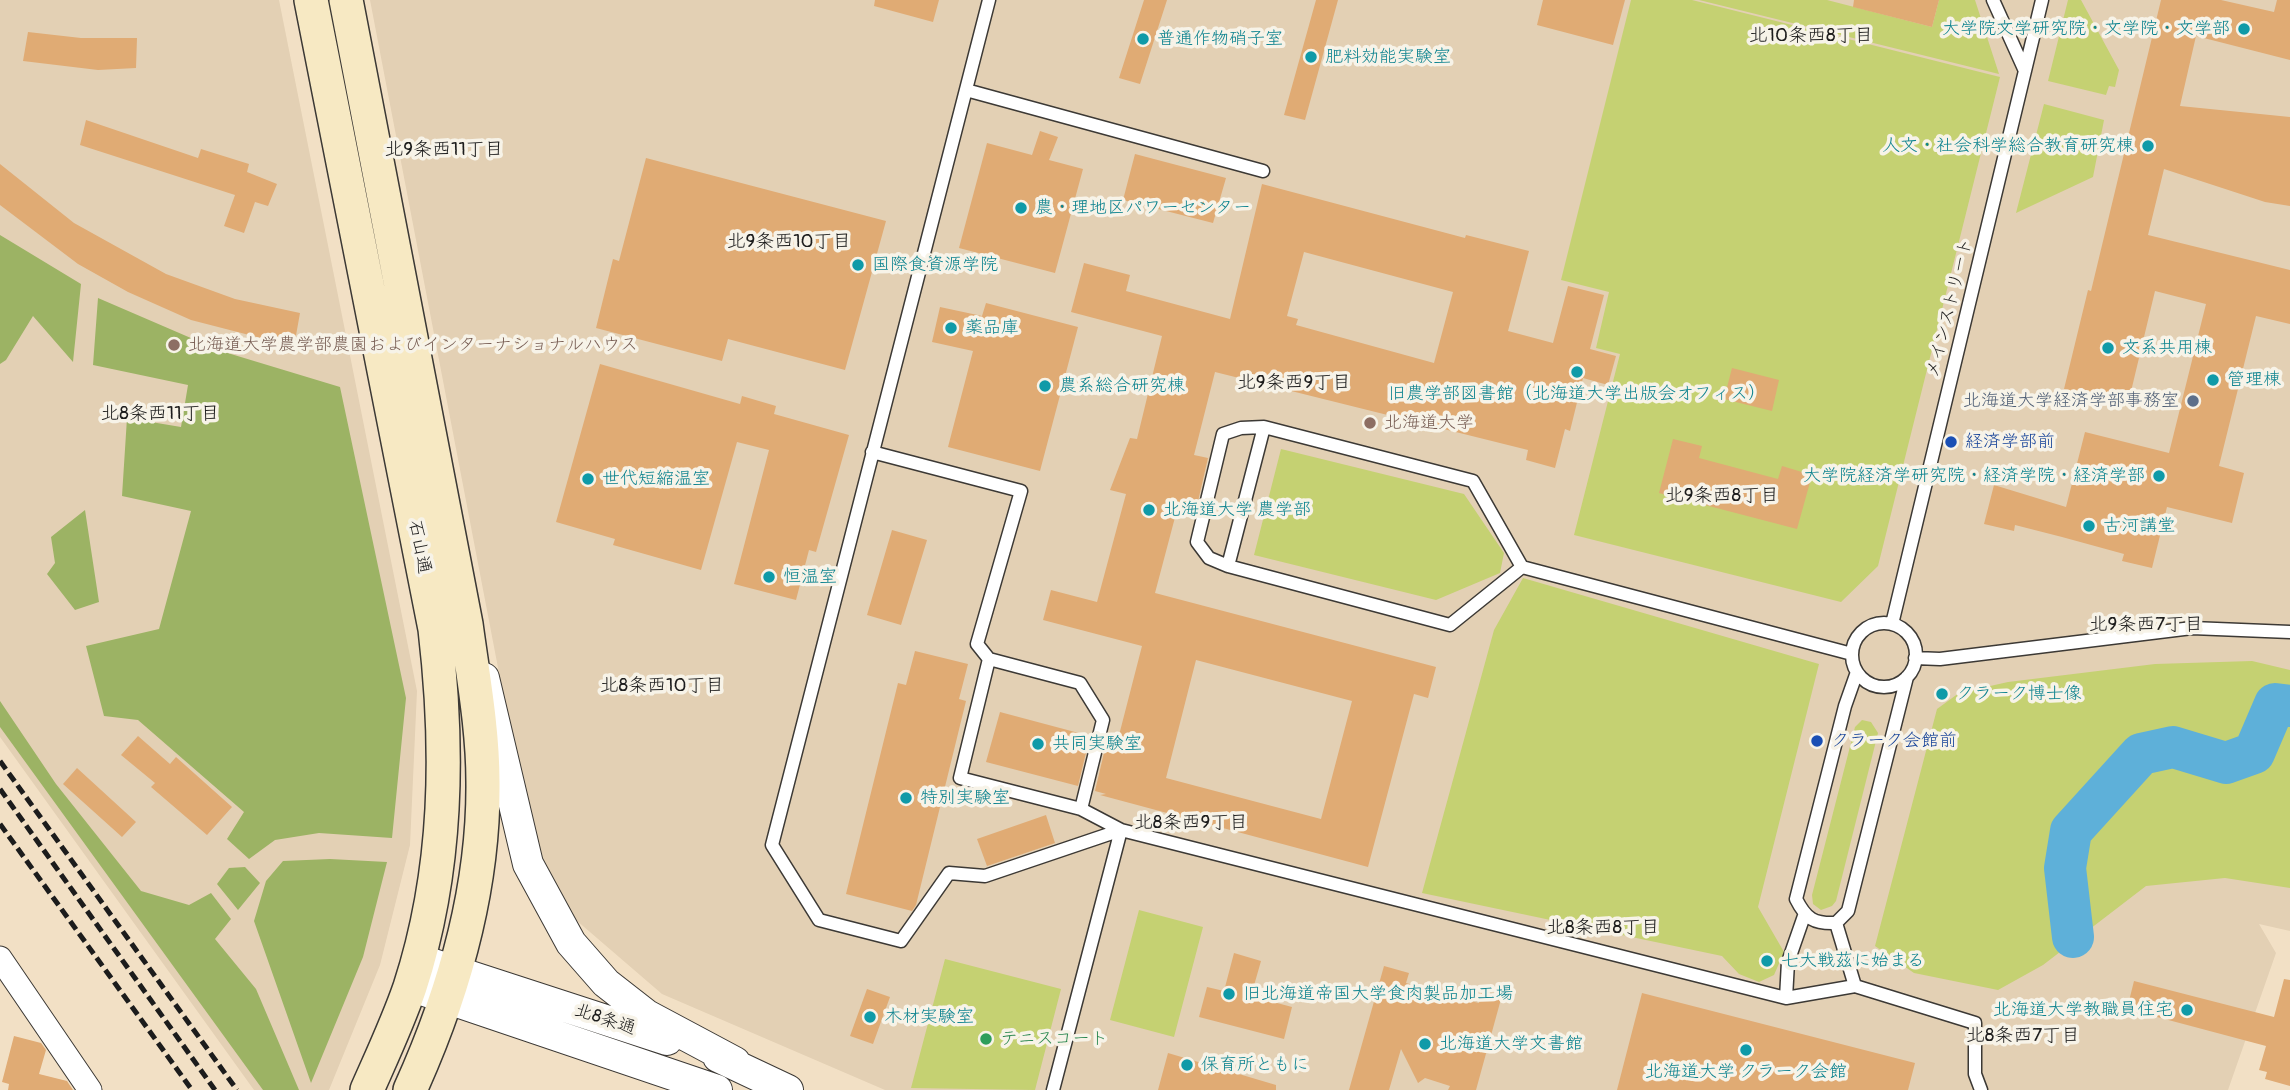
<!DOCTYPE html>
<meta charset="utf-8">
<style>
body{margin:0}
canvas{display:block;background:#f2e0c5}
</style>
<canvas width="2290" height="1090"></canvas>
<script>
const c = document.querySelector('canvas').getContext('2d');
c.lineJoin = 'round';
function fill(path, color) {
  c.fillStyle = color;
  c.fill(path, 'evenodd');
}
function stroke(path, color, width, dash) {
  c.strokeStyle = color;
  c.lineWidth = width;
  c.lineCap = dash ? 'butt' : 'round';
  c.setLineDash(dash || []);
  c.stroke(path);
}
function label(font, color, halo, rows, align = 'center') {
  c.font = font + ' Pangolin,"Klee One",sans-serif';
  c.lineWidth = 7;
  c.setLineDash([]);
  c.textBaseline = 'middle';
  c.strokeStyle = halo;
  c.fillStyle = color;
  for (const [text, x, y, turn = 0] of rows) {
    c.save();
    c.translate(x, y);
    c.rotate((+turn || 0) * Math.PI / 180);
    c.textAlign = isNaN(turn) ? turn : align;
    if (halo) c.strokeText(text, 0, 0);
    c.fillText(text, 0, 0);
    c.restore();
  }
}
fill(new Path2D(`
 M0 0H279L417 691 410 845 380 965 329 1090H254L0 737Z
 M370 0H2290V931L2259 924 2276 953 2228 1090H885L662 994 576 920 532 845Z`), '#e3d0b4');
fill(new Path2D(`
 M1631 0H1692L2000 77 1878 566 1841 602 1574 535 1620 354 1596 348 1609 292 1561 280Z
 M1699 0H1827L1932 27 1939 0H1975L1999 74Z
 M2068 0H2081L2119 70 2115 87 2109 86 2106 95 2048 81Z
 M2044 104 2104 120 2093 177 2016 213Z
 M1281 449 1464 494 1504 553 1500 573 1436 600 1254 555Z
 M1523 578 1819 664 1758 907 1784 952 1774 975 1759 982 1739 974 1722 956 1422 893 1494 630Z
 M2252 661 2290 670V888L2225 878 2146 886 2043 965 1998 990 1914 973 1875 946 1937 709 1959 693 2008 682 2155 664Z
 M1862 720 1871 722 1878 733 1836 901 1832 906 1821 910 1813 904 1812 895 1855 727Z
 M1139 910 1203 927 1174 1037 1110 1020Z
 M945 959 1061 989 1035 1090 911 1088Z`), '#c5d172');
fill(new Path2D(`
 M0 235 81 284 73 362 33 316 6 360 0 364Z
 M98 298 221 351 340 387 406 698 392 838 319 833 275 840 249 859 227 839 244 812 138 720 104 716 86 646 159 629 191 511 122 496 127 418 181 427 188 385 93 365Z
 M85 510 99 602 75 610 47 574 55 563 51 537Z
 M0 701 56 784 141 891 189 905 211 893 231 919 215 939 256 989 299 1090H263L0 727Z
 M330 859 387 862 363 957 311 1083 254 921 266 881 283 861Z
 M245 867 260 883 238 910 217 884 229 868Z`), '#9cb364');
stroke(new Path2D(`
 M2073 937 2065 868 2071 831 2141 754 2173 747 2226 763 2254 753 2275 704 2290 706`), '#5eb0d9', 42);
fill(new Path2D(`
 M875 0H939L933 22 874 6Z
 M1144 0H1167L1140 84 1119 78Z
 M1316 0H1338L1305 120 1284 115Z
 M1543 0H1625L1613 45 1537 25Z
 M1854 0H1939L1932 27 1853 7Z
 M2161 0H2221L2274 12 2277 0H2290V60L2196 36 2180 106 2290 117V206L2265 202 2164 169 2148 235 2290 270V324L2256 316 2219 466 2244 473 2232 523 2167 507 2152 568 2122 561 2124 554 2062 537 2015 525 2014 531 1984 524 1994 485 2066 507 2085 432 2169 453 2206 304 2155 291 2128 404 2064 389 2088 290 2091 291Z
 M28 32 81 38H137L136 68 98 70 23 61Z
 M86 120 198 158 201 149 249 164 247 172 277 184 268 206 255 202 244 233 224 226 235 195 80 145Z
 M1040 131 1058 137 1049 160 1083 169 1055 273 959 248 987 143 1032 155Z
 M1135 154 1226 178 1213 223 1123 200Z
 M646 158 886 221 845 370 728 339 722 361 596 328 613 259 619 261Z
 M0 164 74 223 166 274 235 299 300 313 295 341 288 345 191 320 128 292 78 264 0 205Z
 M1262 184 1465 238 1466 235 1529 251 1508 331 1553 343 1568 286 1604 295 1590 349 1616 356 1608 385 1583 378 1570 431 1565 429 1555 468 1526 460 1528 450 1215 372 1194 455 1208 458 1196 510 1178 506 1155 593 1436 667 1428 698 1414 694 1368 867 1100 795 1106 794 1095 791 1107 740 1117 743 1142 646 1043 620 1051 590 1097 602 1126 494 1110 490 1130 438 1137 439 1162 336 1071 312 1084 263 1130 275 1126 291 1230 319ZM1304 252 1453 292 1434 363 1296 325 1298 319 1287 316ZM1196 660 1352 701 1321 819 1166 778Z
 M986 303 1078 327 1040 471 948 447 973 351 932 342 940 307 982 316Z
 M600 364 740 404 742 396 776 406 774 414 849 435 816 552 809 550 796 600 734 584 769 450 737 442 701 570 613 545 615 539 556 522Z
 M1732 368 1779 380 1772 411 1724 399Z
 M1673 439 1702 446 1699 458 1778 479 1782 466 1812 475 1797 529 1659 493Z
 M892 530 927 540 901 625 867 615Z
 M915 651 968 664 959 699 966 701 916 905 912 911 846 894 898 683 906 685Z
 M1000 712 1090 736 1078 786 986 762Z
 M138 736 170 764 176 757 232 807 207 835 151 787 155 783 121 755Z
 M77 768 136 822 122 837 63 784Z
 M1046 815 1055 843 987 866 977 839Z
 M1234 953 1261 961 1251 996 1292 1007 1284 1039 1199 1017 1207 987 1224 991Z
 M1384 966 1409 973 1406 983 1458 998 1479 1003 1481 993 1501 999 1476 1090H1448L1450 1086 1425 1078 1418 1083 1401 1049 1389 1090H1349Z
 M2284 979 2290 980V1086L2265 1079 2267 1072 2259 1070 2266 1046 2127 1009 2134 981 2274 1017Z
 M867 989 890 997 873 1044 850 1036Z
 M1642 993 1915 1063 1908 1090H1617Z
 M14 1036 41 1043 46 1050 39 1074 67 1081 73 1090H8L9 1084 2 1082Z
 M1168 1053 1276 1085V1090H1158Z`), '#e0ab74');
const service = new Path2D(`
 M989 0 772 845 819 920 901 941 949 873 985 876 1121 830
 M1993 0 2025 71
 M966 90 1263 171
 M872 452 1021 491 977 644 989 659 960 778 1081 809
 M1228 566 1209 558 1197 542 1223 434 1241 428 1264 427
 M1522 567 1450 625 1228 566 1264 427 1473 481 1522 567 1852 654
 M1852 655a32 32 0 1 1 64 0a32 32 0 1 1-64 0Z
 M1892 624 2042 0
 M1915 658 1940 659 2192 628 2290 632
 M989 659 1080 683 1103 720 1081 809 1121 830
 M1857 672 1845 706 1796 899C1806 919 1814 924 1836 923L1848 911 1907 677
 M1836 923 1855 986
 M1786 998 1788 962 1804 916
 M1053 1090 1121 830 1786 998 1855 986 1975 1023V1074L1981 1090`);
const minor = new Path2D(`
 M0 958 90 1090`);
const tertiary = new Path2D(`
 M484 678 528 864 571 943 606 983 647 1015 735 1062
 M418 959 667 1040
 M410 986 717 1090
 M718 1057 788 1090`);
const secondary = new Path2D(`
 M311 0 435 629C449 749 448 870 410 987 398 1022 382 1056 367 1090
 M346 0 466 624C473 676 483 729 483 782 484 889 454 993 410 1090`);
stroke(service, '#3c3935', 15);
stroke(minor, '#3c3935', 25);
stroke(tertiary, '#3c3935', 32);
stroke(secondary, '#3c3935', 36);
stroke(service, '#fff', 12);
stroke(minor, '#fff', 23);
stroke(tertiary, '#fff', 30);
stroke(secondary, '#f7e9c3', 33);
stroke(new Path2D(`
 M0 761 237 1090
 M0 789 215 1090
 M0 824 192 1090`), '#1c1c1c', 5, [10, 5]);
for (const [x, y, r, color] of [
 [2244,29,7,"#0f9aa8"],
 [1143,39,7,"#0f9aa8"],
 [1311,57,7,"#0f9aa8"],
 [2148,146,7,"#0f9aa8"],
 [1021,208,7,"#0f9aa8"],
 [858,265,7,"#0f9aa8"],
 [951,328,7,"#0f9aa8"],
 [174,345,7,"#8d6e63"],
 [2108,348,7,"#0f9aa8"],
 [1577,372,7,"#0f9aa8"],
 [2213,380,7,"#0f9aa8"],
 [1045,386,7,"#0f9aa8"],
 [2193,401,7,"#5c6f8a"],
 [1370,423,7,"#8d6e63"],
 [1951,442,7,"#1a4fb4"],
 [2159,476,7,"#0f9aa8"],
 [588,479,7,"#0f9aa8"],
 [1149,510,7,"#0f9aa8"],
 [2089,526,7,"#0f9aa8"],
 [769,577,7,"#0f9aa8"],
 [1942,694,7,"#0f9aa8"],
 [1817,741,7,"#1a4fb4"],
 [1038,744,7,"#0f9aa8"],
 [906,798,7,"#0f9aa8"],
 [1767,961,7,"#0f9aa8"],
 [1229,994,7,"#0f9aa8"],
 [2187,1010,7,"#0f9aa8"],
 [870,1017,7,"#0f9aa8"],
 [986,1039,7,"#2e9e5b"],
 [1425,1044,7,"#0f9aa8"],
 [1746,1050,7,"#0f9aa8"],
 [1187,1065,7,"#0f9aa8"]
]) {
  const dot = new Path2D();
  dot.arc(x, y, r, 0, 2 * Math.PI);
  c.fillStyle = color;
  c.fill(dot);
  stroke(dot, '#f7f3e8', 2.5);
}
label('18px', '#0d838f', '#f7f3e8', [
 ["大学院文学研究院・文学院・文学部",2230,29,"right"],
 ["普通作物硝子室",1157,39],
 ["肥料効能実験室",1325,57],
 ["人文・社会科学総合教育研究棟",2134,146,"right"],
 ["農・理地区パワーセンター",1035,208],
 ["国際食資源学院",872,265],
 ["薬品庫",965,328],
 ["文系共用棟",2122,348],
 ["管理棟",2227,380],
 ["農系総合研究棟",1059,386],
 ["旧農学部図書館（北海道大学出版会オフィス）",1577,394,"center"],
 ["大学院経済学研究院・経済学院・経済学部",2145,476,"right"],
 ["世代短縮温室",602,479],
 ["北海道大学 農学部",1163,510],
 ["古河講堂",2103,526],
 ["恒温室",783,577],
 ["クラーク博士像",1956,694],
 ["共同実験室",1052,744],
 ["特別実験室",920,798],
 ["七大戦茲に始まる",1781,961],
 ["旧北海道帝国大学食肉製品加工場",1243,994],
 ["北海道大学教職員住宅",2173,1010,"right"],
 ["木材実験室",884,1017],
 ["北海道大学文書館",1439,1044],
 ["保育所ともに",1201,1065],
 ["北海道大学 クラーク会館",1746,1072,"center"]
], 'left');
label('18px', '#1c1c1c', '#f7f3e8', [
 ["メインストリート",1950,308,-76],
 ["石山通",419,547,79],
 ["北8条通",605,1020,18]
]);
label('18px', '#785e54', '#f7f3e8', [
 ["北海道大学農学部農園およびインターナショナルハウス",188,345],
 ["北海道大学",1384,423]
], 'left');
label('18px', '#4e5e75', '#f7f3e8', [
 ["北海道大学経済学部事務室",2179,401]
], 'right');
label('18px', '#164399', '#f7f3e8', [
 ["経済学部前",1965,442],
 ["クラーク会館前",1831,741]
], 'left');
label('18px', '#27864d', '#f7f3e8', [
 ["テニスコート",1000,1039]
], 'left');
label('19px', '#1c1c1c', '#f7f3e8', [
 ["北10条西8丁目",1811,36],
 ["北9条西11丁目",444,150],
 ["北9条西10丁目",789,242],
 ["北9条西9丁目",1294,383],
 ["北8条西11丁目",160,414],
 ["北9条西8丁目",1722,496],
 ["北9条西7丁目",2146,625],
 ["北8条西10丁目",662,686],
 ["北8条西9丁目",1191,823],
 ["北8条西8丁目",1603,928],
 ["北8条西7丁目",2023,1036]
]);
</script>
